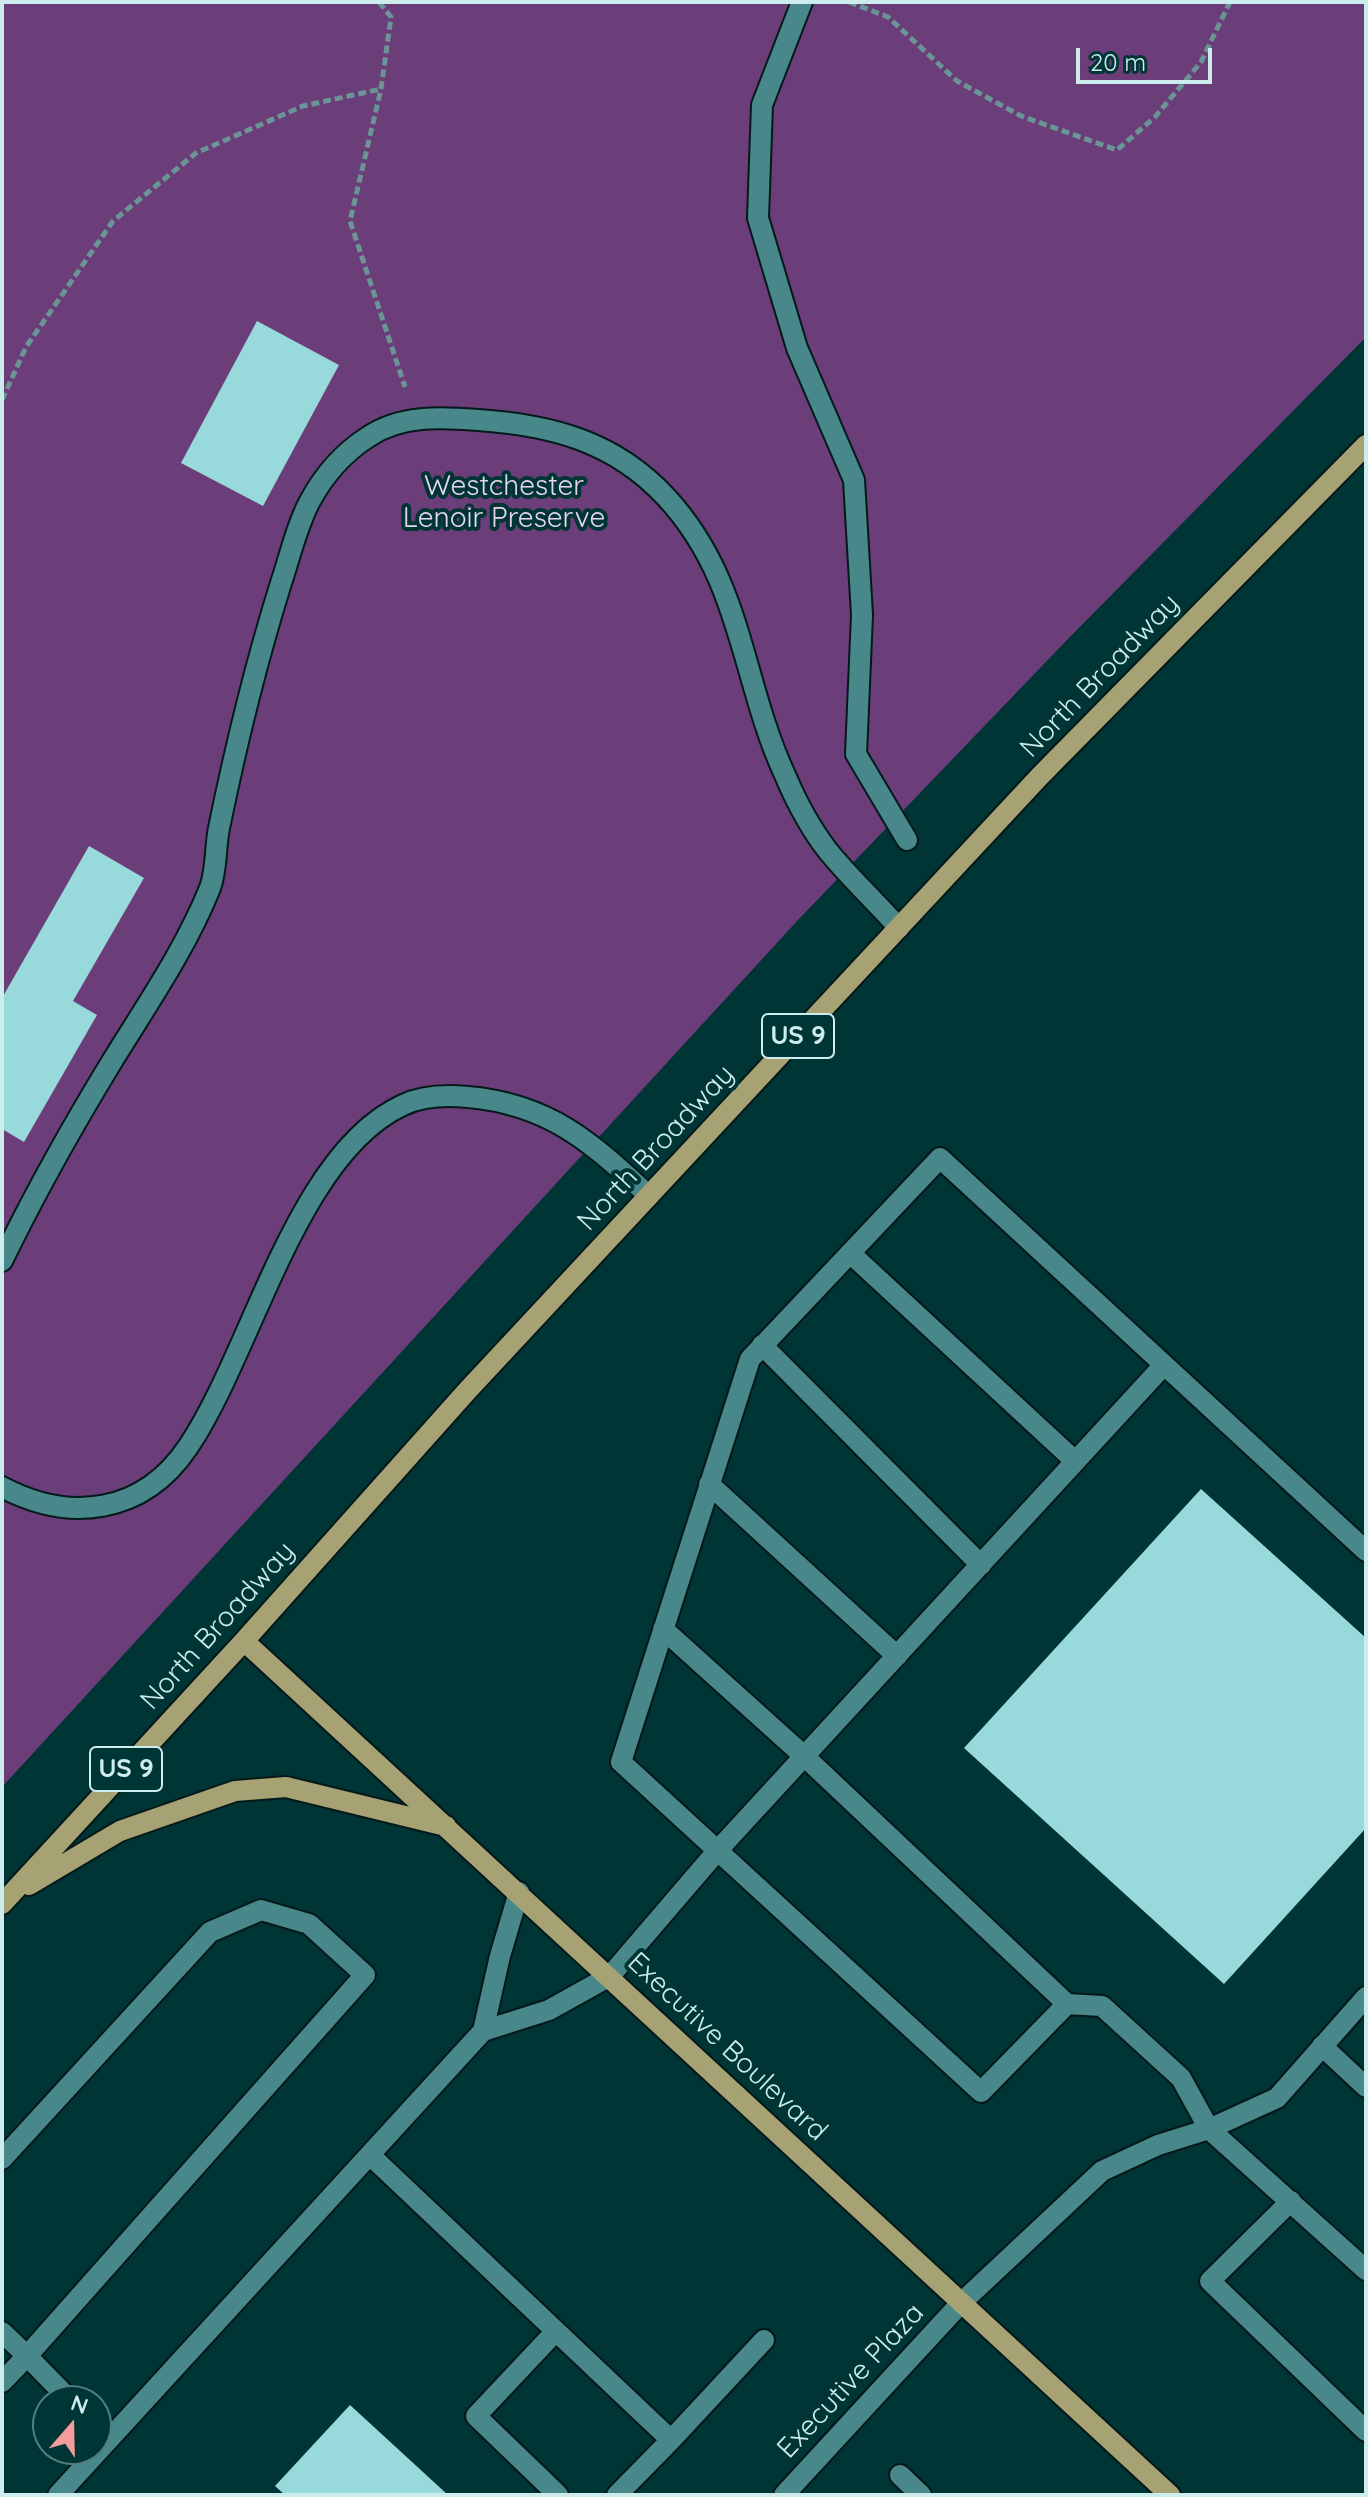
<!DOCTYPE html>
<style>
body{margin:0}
#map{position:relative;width:1368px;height:2497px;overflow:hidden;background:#003536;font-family:Quicksand,sans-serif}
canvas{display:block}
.frame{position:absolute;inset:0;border:4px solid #cdeced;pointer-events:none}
.north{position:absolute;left:32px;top:2385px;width:80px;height:80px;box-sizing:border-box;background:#003536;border:2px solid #527e7f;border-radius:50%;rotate:20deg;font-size:22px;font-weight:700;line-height:32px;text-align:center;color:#cdeced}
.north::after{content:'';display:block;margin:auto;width:28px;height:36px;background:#f59b9d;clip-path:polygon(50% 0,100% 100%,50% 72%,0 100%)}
.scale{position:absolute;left:1076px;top:48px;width:136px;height:36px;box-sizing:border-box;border:4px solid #cdeced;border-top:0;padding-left:10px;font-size:24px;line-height:28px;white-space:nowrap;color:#cdeced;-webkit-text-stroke:6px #003536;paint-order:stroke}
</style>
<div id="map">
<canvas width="1368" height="2497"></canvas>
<div class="frame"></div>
<div class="north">N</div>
<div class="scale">20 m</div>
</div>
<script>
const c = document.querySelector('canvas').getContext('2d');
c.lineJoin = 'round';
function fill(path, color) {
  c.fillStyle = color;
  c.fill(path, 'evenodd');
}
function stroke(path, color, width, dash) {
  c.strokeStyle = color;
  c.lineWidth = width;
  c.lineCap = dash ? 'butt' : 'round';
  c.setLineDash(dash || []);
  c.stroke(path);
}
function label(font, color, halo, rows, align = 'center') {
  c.font = font + ' Quicksand,sans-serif';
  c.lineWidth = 8;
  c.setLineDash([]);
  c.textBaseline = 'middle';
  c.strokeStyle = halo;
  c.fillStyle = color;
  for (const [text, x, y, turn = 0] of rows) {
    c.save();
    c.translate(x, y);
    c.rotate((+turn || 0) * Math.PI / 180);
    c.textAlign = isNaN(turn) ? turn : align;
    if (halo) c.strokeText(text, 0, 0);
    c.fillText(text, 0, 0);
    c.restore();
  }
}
fill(new Path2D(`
 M2 2H1366V337L1066 641 798 920 2 1787Z`), '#6b3d79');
fill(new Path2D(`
 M257 321 339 365 263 506 181 463Z
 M89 846 144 878 73 1001 97 1015 24 1142 2 1129V998Z
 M1201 1489 1366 1638V1828L1224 1984 964 1748Z
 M350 2405 448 2495H285L275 2486Z`), '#98d9db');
const minor = new Path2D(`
 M802 2 762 105 758 218 797 348 854 480 862 615 856 754 907 840
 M850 1253 1075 1461
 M2 1261C35 1193 72 1127 111 1063 146 1006 185 950 210 888 217 869 215 848 219 828 236 745 256 663 281 583 290 556 297 525 310 501 324 475 343 453 368 437 400 415 440 417 478 420 551 425 614 441 666 497 743 580 741 680 785 775 796 801 811 829 828 851 850 878 876 902 899 928
 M762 1345 981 1565
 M709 1484 897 1656
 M2 1487C70 1523 143 1514 188 1447 252 1353 296 1154 403 1105 424 1095 447 1095 468 1097 550 1104 592 1143 649 1196
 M663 1629 804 1756 1067 2004 981 2092 621 1762 750 1359 940 1158 1366 1551
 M1067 2004 1102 2006 1181 2078 1209 2129 1366 2270
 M483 2031 500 1956 519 1892
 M1322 2046 1366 2087
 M371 2156 671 2440 764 2340
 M2 2159 210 1932 261 1910 309 1924 365 1975 27 2356 2 2332
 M1291 2201 1210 2281 1366 2431
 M556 2331 476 2416 558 2495
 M2 2382 27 2356 71 2401
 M900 2475 921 2495
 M58 2495 483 2031 549 2010 610 1976 718 1850 1164 1365
 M617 2495 671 2440
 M784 2495 960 2304 1102 2171 1158 2145 1209 2129 1277 2098 1366 1997`);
const major = new Path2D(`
 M244 1641C555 1924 860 2213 1170 2495
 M29 1885 120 1831 235 1791 286 1787 446 1826
 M2 1904 244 1641 467 1391 1040 776 1366 445`);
stroke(minor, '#05191a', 24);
stroke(major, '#05191a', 24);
stroke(new Path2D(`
 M379 2 391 17 381 89 350 221 405 387
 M849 2 888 17 957 81 1021 116 1117 150 1155 117 1201 62 1230 2
 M2 400 26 347 113 221 196 153 303 106 381 89`), '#6a9495', 5, [8, 4]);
stroke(minor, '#49888a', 20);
stroke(major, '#a6a274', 20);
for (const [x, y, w] of [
 [798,1036,72],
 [126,1769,72]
]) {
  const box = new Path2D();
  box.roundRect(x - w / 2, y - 22, w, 44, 6);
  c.fillStyle = '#003536';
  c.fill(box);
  stroke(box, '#cdeced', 2);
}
label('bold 26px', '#cdeced', null, [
 ["US 9",798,1036],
 ["US 9",126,1769]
]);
label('28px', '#e8d5ee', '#003536', [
 ["Westchester",504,487],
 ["Lenoir Preserve",504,519]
]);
label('28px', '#cdeced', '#003536', [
 ["North Broadway",1100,676,-46],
 ["North Broadway",656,1148,-47],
 ["North Broadway",218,1626,-48],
 ["Executive Boulevard",727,2047,43],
 ["Executive Plaza",851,2381,-47]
]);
</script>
